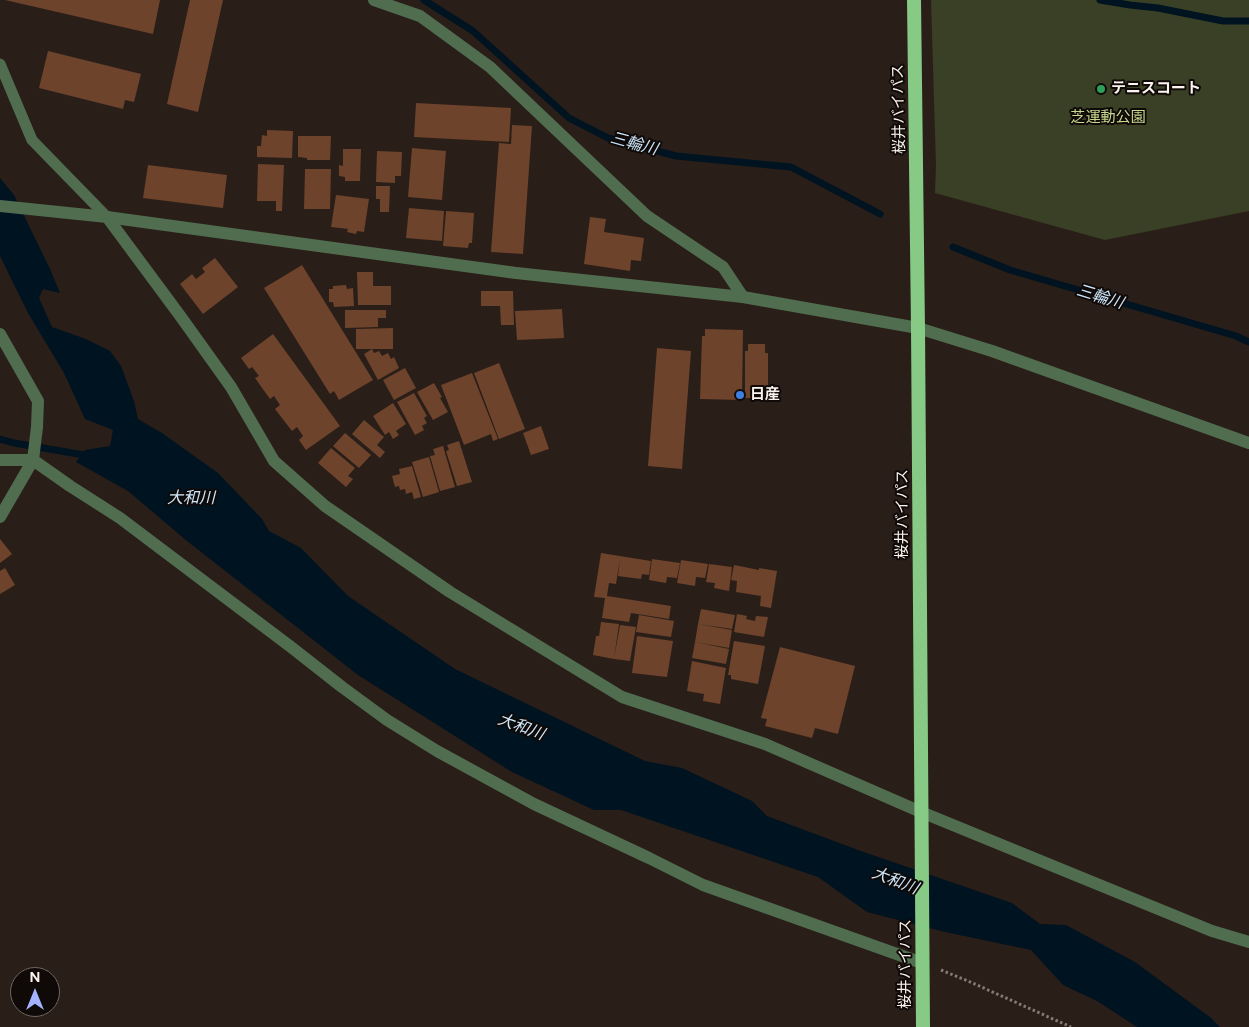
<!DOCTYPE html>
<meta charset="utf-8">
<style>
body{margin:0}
#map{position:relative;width:1249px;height:1027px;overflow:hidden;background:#2a1e18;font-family:Figtree,sans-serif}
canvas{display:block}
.north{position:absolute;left:10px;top:967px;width:50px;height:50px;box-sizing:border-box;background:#0f0907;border:1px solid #6d6763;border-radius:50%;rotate:0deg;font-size:14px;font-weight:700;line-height:20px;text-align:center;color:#fbf3ee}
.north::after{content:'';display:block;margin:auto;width:18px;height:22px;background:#a3b2fd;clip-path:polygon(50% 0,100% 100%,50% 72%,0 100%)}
</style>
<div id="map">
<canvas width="1249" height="1027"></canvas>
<div class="north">N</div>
</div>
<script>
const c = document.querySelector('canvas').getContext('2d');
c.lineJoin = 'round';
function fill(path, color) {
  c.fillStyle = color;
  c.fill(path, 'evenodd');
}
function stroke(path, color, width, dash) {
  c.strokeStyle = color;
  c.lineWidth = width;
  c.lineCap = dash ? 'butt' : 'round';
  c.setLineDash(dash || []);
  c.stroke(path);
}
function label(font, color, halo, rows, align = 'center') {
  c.font = font + ' Figtree,"Noto Sans JP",sans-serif';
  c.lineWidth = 4;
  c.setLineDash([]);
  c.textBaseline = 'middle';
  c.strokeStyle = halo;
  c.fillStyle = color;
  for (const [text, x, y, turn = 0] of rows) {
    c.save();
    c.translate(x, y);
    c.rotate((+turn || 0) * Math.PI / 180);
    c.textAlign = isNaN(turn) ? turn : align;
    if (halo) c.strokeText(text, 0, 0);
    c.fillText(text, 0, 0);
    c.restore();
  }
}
fill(new Path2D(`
 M931 0H1249V211L1105 240 935 193 936 166Z`), '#3a4025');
fill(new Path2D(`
 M0 178 14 195 50 269 60 293 43 289 39 298 52 327 86 339 110 351 121 366 134 401 138 419 162 433 218 473 262 519 269 531 301 548 348 596 455 669 645 761 682 768 752 801 767 816 858 850 1012 903 1040 924 1066 925 1135 962 1211 1018 1220 1027H1137L1097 1001 1063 985 1031 950 945 932 867 912 818 877 621 810H594L512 772 358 675 187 541 128 491 76 462 85 450 110 446 113 430 85 419 64 373 28 313 0 256Z`), '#001321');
stroke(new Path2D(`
 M424 0 473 31 569 118 608 138 676 156 791 167 880 214
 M1100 0 1130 5 1158 8 1223 21H1249
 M953 247 1010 270 1236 336 1249 342
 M0 439 14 443 90 456`), '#001321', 7);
fill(new Path2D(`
 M5 0H160L153 34Z
 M190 0H223L198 112 167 104Z
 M48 51 141 74 134 102 125 100 123 109 39 88Z
 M416 103 511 108 509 142 414 137Z
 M512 125 532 126 523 254 491 252 499 143 511 144Z
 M267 130 293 131 292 158 257 157V146H261L262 135 267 136Z
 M298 136H331L330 160H307V158L298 157Z
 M412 148 446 151 442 200 408 197Z
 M343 149H361L360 181H345V177L339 176V165L343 166Z
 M377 151 402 152 401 176H395V183L376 182Z
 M258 164 284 165 282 211H276V201H257Z
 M148 165 227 175 223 208 143 198Z
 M305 169H331L330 209H304Z
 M376 186H390L389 212H380V199H376Z
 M336 195 369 199 364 232 357 231 356 234 347 232 348 229 331 227Z
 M409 208 444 211 442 241 406 238Z
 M446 211 474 213 472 243H469L468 248 443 246Z
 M590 217 606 219 604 232 644 238 641 261 631 260 630 271 584 264Z
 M215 258 238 287 203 314 180 284 192 274 196 279 205 272 202 268Z
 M302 265 373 380 339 400 334 391 330 394 264 288Z
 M357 272H373V286H391V305H358Z
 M346 285 347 289 353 288 354 306 334 307 333 302H329V289H333V286Z
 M481 291H513L514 325H501L500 306H481Z
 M562 309 564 338 517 340 515 311Z
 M345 310H386V318H378V327L345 328Z
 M393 328V349H356V329Z
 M705 329 743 330 742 400 700 399 702 336H705Z
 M273 334 340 426 306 450 299 440 303 436 297 427 292 431 275 409 280 405 274 396 270 399 255 378 259 376 252 367 249 369 241 358Z
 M748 344H765V353H768V398H745V351H748Z
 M657 348 691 351 682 469 648 466Z
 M372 349 374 353 379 351 382 356 388 353 391 359 394 357 399 368 378 380 364 354Z
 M499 363 525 429 499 439 474 373Z
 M405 368 416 388 394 400 383 380Z
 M472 373 498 439 493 441 491 434 464 445 441 385Z
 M434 383 442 397 440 398 448 412 433 420 417 392Z
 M414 393 427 416 424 418 427 423 422 426 424 430 415 435 397 402Z
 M393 403 406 424 396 431 399 435 393 439 389 432 385 435 373 416Z
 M364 420 384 437 377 445 385 452 380 458 352 434Z
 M541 426 549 449 531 455 523 433Z
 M345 433 371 455 359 468 333 446Z
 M459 441 472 482 457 486 446 451 449 450 447 445Z
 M443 446 455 487 440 491 430 456 435 455 433 449Z
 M331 448 355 468 348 476 353 479 346 487 318 463Z
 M429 457 439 492 423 497 412 462Z
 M412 466 421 497 414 499 412 492 406 494 405 489 400 490 399 486 395 487 392 476 400 474 399 469Z
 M0 539 12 554 0 563Z
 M601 553 651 561 649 575 642 574 641 579 618 576 620 559 616 584 609 583 607 596 671 606 669 619 631 613 629 622 602 618 605 598 594 597Z
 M652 559 680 563 677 578 667 577 666 583 649 580Z
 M681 560 708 564 705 578 696 577 695 586 677 583Z
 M709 564 732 567 729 591 714 588 715 583 706 582Z
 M734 565 759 570V568L777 571 771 608 760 606 761 596 736 592 737 581 731 580Z
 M5 568 15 585 0 594V571Z
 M701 609 735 615 732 629 698 624Z
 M737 614 747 616 746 619 755 621 756 616 768 617 764 637 734 632Z
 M639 615 674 621 671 637 636 632Z
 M601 622 619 624 614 659 593 655 596 636H599Z
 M698 624 732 630 729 648 695 642Z
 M620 625 636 627 630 661 614 659Z
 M637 636 673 641 667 677 632 673Z
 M734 641 765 646 758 684 731 679V675H728Z
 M695 642 729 649 726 664 692 658Z
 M780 647 855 666 838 734 815 728 812 738 765 726 767 719 761 718Z
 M692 661 726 668 720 704 703 701 704 694 687 691Z`), '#6d432c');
stroke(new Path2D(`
 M941 970 968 981 1071 1027`), '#847a75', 3, [2.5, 2.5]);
stroke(new Path2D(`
 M0 64 32 140 107 217`), '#506d50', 11);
stroke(new Path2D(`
 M374 0 420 16 490 67 647 216 723 267 743 297
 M107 217 181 317 231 387 274 461 325 506 450 592 622 697 765 744 921 812 1212 931 1249 942
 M0 334 38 401 37 427 33 460 0 517
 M0 460H33L70 486 120 518 291 647 342 687 387 720 437 751 534 804 649 858 703 885 922 963`), '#506d50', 12);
stroke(new Path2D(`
 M0 206 107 217 516 273 743 297 918 328 992 351 1249 443`), '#506d50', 12);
stroke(new Path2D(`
 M914 0 918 328 923 1027`), '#86ca86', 14);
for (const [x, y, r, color] of [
 [1101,89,5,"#2e9e5b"],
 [740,395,5,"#3f7fe0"]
]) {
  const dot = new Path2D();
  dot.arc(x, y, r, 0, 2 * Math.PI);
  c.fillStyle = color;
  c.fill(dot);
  stroke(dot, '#0f0907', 2);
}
label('bold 15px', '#fbf3ee', '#0f0907', [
 ["テニスコート",1111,89],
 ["日産",750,395]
], 'left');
label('15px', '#fbf3ee', '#0f0907', [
 ["桜井バイパス",899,109,-91],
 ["桜井バイパス",903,514,-90],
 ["桜井バイパス",906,964,-90]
]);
label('15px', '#c8d98e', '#0f0907', [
 ["芝運動公園",1108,118]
]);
label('italic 16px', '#cde8fc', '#0f0907', [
 ["三輪川",634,144,15],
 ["三輪川",1100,297,17],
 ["大和川",191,498],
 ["大和川",521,727,20],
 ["大和川",895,881,21]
]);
</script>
